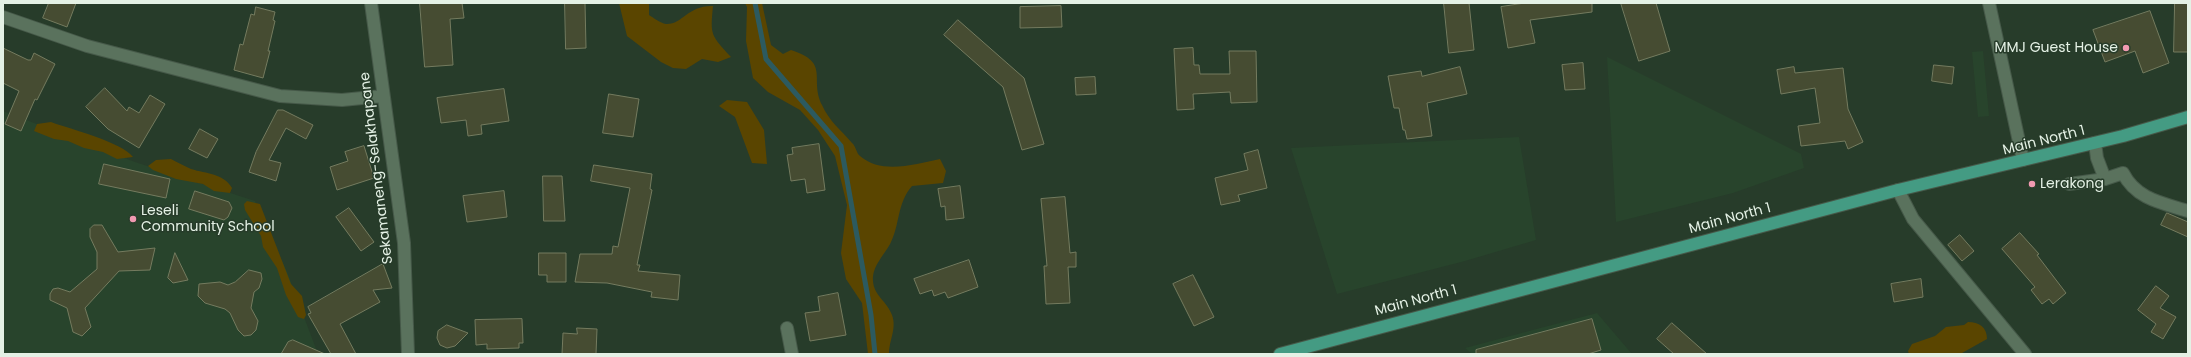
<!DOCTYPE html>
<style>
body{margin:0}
#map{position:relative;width:2191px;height:357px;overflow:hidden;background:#273c2a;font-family:Poppins,sans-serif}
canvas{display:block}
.frame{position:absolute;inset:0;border:4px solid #e4f1e5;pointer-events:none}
</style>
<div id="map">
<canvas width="2191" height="357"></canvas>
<div class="frame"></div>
</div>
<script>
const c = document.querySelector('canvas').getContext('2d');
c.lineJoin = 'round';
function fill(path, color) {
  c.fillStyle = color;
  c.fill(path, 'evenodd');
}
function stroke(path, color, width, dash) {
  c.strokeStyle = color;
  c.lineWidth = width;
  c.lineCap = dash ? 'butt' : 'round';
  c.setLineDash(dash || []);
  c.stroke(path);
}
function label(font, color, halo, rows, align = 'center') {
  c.font = font + ' Poppins,sans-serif';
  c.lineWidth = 3;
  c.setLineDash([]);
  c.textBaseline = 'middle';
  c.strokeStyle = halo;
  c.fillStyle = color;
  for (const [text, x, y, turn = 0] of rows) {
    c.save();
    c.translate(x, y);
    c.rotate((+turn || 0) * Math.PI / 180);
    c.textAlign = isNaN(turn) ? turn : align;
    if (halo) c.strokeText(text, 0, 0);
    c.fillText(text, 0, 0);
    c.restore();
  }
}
fill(new Path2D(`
 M1983 51 1989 116 1978 117 1972 52Z
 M1607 57 1801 154 1804 168 1733 193 1616 222Z
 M3 111 135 162 255 201 287 272 318 354H3Z
 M1519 137 1536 240 1465 261 1337 294 1291 148Z
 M1597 313 1632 354H1472L1465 348Z`), '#28442c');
fill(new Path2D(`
 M619 3H649V15C654 18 660 23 666 24 682 25 688 5 713 6 710 36 711 35 731 57L718 62 702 59 686 69 673 68 661 62 627 36Z
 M745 3H762L771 45 783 54 791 50C831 63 809 78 822 105 829 121 841 130 852 143 856 146 856 153 860 156 882 175 915 164 940 159L946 171 943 183 912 186C897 203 900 224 891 242 885 255 872 265 873 281 874 296 887 301 892 315 897 329 889 340 889 354H868L862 303 846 279 841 253 847 205 835 156 818 130 800 110 768 92 753 78 746 41 747 7Z
 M727 100 747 102 764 130 767 164 752 163 735 117 719 106Z
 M51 122C70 129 122 142 133 157L117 159 103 152 84 148 68 141 54 139 34 131 37 124Z
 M171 159C177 162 184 166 191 169 207 174 223 173 232 188L230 193 214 191 203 184 176 179 153 170 148 166 156 160Z
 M247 201 260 204 291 284 302 296 306 315 304 319 298 317 286 295 277 268 263 247 261 236 245 210 244 204Z
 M1968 322C1979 322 1987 327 1987 339L1962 353 1909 354 1908 351 1912 344 1935 336 1946 327 1964 325Z`), '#5a4500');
stroke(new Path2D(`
 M755 3 766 59 841 146 871 315 875 354`), '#2c5a5f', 5);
const building = new Path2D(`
 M49 3H76L67 27 43 18Z
 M420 3H462L464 18 450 19 453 65 425 67Z
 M565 3H585L586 48 566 49Z
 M1444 3H1469L1474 50 1449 53Z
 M1525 3H1592V12L1530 20 1535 43 1508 48 1501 7Z
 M1621 3H1656L1670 51 1639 61Z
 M2175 3H2188V52H2174Z
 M1061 6 1062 27 1020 28V7Z
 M256 7 275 12 273 20 275 21 268 51H270L263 78 234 70 240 44 243 45 251 14 254 15Z
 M2150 11 2169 63 2143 73 2135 51 2105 62 2093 30Z
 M958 20 1024 78 1044 144 1022 150 1003 87 944 35Z
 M3 48 28 60H31L34 53 55 64 37 100 35 99 21 131 5 124 19 91 3 83Z
 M1193 48 1194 65H1199L1200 74H1230L1229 51H1256L1257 102 1231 103 1230 92 1193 94 1194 109 1177 110 1174 49Z
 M1583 63 1585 89 1565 90 1562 65Z
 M1934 65 1954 67 1952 84 1932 81Z
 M1460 67 1467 94 1427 103 1432 136 1407 139 1405 130H1403L1399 108H1394L1388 76 1421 71 1422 76Z
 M1794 67 1795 73 1843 68 1848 109 1863 142 1848 149 1845 141 1801 146 1798 126 1820 123 1815 88 1781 94 1777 70Z
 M1095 77 1096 94 1076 95 1075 78Z
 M105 88 127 111 129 107 139 113 150 95 165 104 139 148 108 129 86 107Z
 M504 89 509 121 481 125 482 134 468 136 466 120 441 123 437 98Z
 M609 94 639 99 633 137 603 133Z
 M278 110H283L313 125 306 139 286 128 269 160 281 163 276 181 249 172 256 152Z
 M200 129 218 139 207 158 189 149Z
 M819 144 825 190 807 193 805 179 791 181 787 155 793 154 792 148Z
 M364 146 374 178 337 190 330 167 348 161 345 152Z
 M1258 150 1267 188 1238 195 1240 201 1221 205 1215 178 1248 170 1244 154Z
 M104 164 170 179 166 198 99 184Z
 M594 165 652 174 650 189 652 190 637 265H640L638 271 680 275 678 300 651 297 652 292 607 283 575 282 580 254H612L613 246 618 247 630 188 591 181Z
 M543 176H562L565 221H544Z
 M960 186 964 218 946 220 945 206 941 207 938 189Z
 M195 191 229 202 232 208 228 217 224 220 189 209Z
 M504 191 507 217 467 222 463 196Z
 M1065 197 1070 253 1076 252V267H1068L1070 303 1046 304 1044 266H1047L1041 199Z
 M349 208 374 242 361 251 336 217Z
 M2167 213 2188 222V237L2161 225Z
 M94 225H102L118 252 155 248 150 270 119 271 85 308 91 327 82 336 73 332 67 308 50 300V294L53 289 58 288 70 292 97 269V252L90 237V229Z
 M2020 233 2039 254 2037 255 2066 293 2053 304 2049 299 2042 304 2031 290 2035 287 2002 249Z
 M1960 235 1974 251 1962 261 1948 245Z
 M175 253 188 280 173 283 168 278Z
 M539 253H566V282H547V275H539Z
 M969 260 978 287 948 298 945 292 934 296 932 290 920 294 914 279Z
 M383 264 392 288 373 290 380 302 340 324 356 354H331L308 314 311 313 308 307Z
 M249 270 261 273 262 279 259 288 254 292 251 308 258 321 256 330 251 335 244 336 238 330 230 313 225 309 205 303 198 296 199 284 220 282 228 285 235 282Z
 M1193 275 1214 317 1194 326 1173 284Z
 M1921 279 1923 297 1894 302 1891 284Z
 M2156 286 2169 296 2160 308 2176 317 2163 339 2151 332 2156 324 2138 310Z
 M838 293 846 335 810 341 805 313 820 311 818 297Z
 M522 319 523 343H519V348L487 349V344L476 345 475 320Z
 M1592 319 1601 350 1588 354H1476V350Z
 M1672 323 1707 354H1674L1657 339Z
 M447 325 468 333 455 346 447 348 440 345 437 338 438 331Z
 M577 328 597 329 596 354H562L563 333 577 334Z
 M293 340 325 354H281L288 342Z`);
fill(building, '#464c32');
stroke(building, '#747b5f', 1);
const minor = new Path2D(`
 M371 3 404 243 408 354
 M1989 3 2023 160
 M3 17 87 46 280 96 342 100 383 96
 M2095 143 2097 158 2105 179
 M2069 184 2105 179 2123 173C2136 199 2162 203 2188 211
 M1898 190 1913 219 2025 354
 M787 328 792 354`);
const major = new Path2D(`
 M1280 354 1898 190 2123 136 2188 117`);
stroke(minor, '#465949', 14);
stroke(major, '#465949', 14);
stroke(minor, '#5a725d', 12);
stroke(major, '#449b83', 12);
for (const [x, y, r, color] of [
 [2126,48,4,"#f19ab1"],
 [2032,184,4,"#f19ab1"],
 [133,219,4,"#f19ab1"]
]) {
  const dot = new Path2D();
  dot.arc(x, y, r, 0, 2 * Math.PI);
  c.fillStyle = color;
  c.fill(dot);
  stroke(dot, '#273c2a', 1.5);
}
label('14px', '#e4f1e5', '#273c2a', [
 ["MMJ Guest House",2118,48,"right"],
 ["Lerakong",2040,184],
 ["Leseli",141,211],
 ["Community School",141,227]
], 'left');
label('14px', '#e4f1e5', '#273c2a', [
 ["Main North 1",2044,141,-14],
 ["Sekamaneng-Selakhapane",377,168,-97],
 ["Main North 1",1730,219,-15],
 ["Main North 1",1416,301,-15]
]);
</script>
